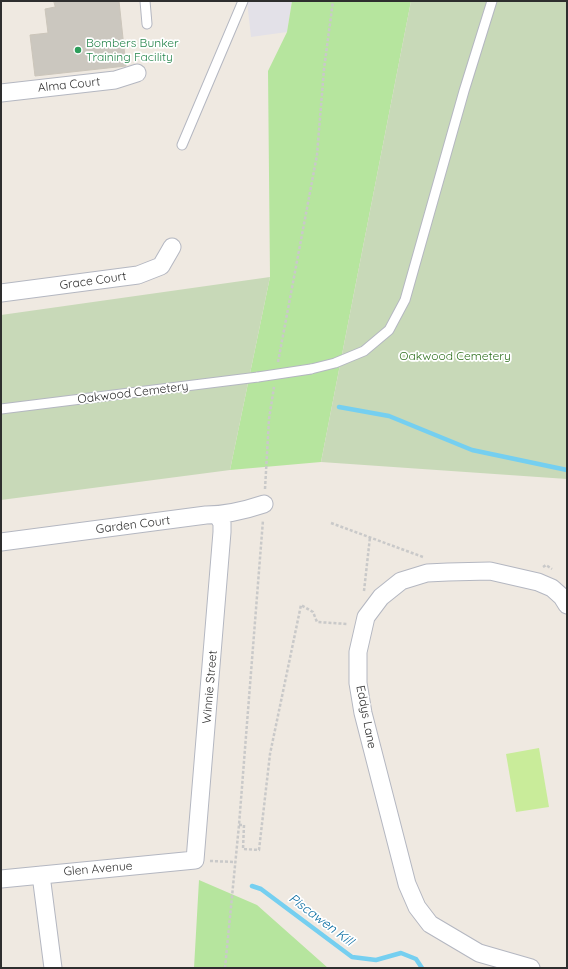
<!DOCTYPE html>
<style>
body{margin:0}
#map{position:relative;width:568px;height:969px;overflow:hidden;background:#efe9e1;font-family:Quicksand,sans-serif}
canvas{display:block}
.frame{position:absolute;inset:0;border:2px solid #2e2e2e;pointer-events:none}
</style>
<div id="map">
<canvas width="568" height="969"></canvas>
<div class="frame"></div>
</div>
<script>
const c = document.querySelector('canvas').getContext('2d');
c.lineJoin = 'round';
function fill(path, color) {
  c.fillStyle = color;
  c.fill(path, 'evenodd');
}
function stroke(path, color, width, dash) {
  c.strokeStyle = color;
  c.lineWidth = width;
  c.lineCap = dash ? 'butt' : 'round';
  c.setLineDash(dash || []);
  c.stroke(path);
}
function label(font, color, halo, rows, align = 'center') {
  c.font = font + ' Quicksand,sans-serif';
  c.lineWidth = 3.5;
  c.setLineDash([]);
  c.textBaseline = 'middle';
  c.strokeStyle = halo;
  c.fillStyle = color;
  for (const [text, x, y, turn = 0] of rows) {
    c.save();
    c.translate(x, y);
    c.rotate((+turn || 0) * Math.PI / 180);
    c.textAlign = isNaN(turn) ? turn : align;
    if (halo) c.strokeText(text, 0, 0);
    c.fillText(text, 0, 0);
    c.restore();
  }
}
fill(new Path2D(`
 M247 1H292L287 32 251 37Z`), '#e3e1e8');
fill(new Path2D(`
 M292 1H411L321 462 230 470 270 277 268 71 287 32Z
 M199 880 257 905 328 968H194Z`), '#b6e59e');
fill(new Path2D(`
 M411 1H567V479L321 462Z
 M270 277 230 470 1 500V315Z`), '#c8d9b8');
fill(new Path2D(`
 M539 748 549 807 516 812 506 754Z`), '#c9ec9a');
stroke(new Path2D(`
 M339 407 389 416 472 450 567 470
 M252 886 261 889 352 957 376 960 401 953 416 959 422 968`), '#75cff0', 4.5);
const building = new Path2D(`
 M54 1H119L126 66 35 76 30 35 48 33 45 9 55 7Z`);
fill(building, '#cbc7bf');
stroke(building, '#cbc5ba', 1);
const service = new Path2D(`
 M145 1 147 24
 M182 145 243 1
 M311 369 335 363 364 351 389 330 405 300 464 91 492 1
 M1 409 258 377`);
const minor = new Path2D(`
 M1 93 115 80 137 73
 M1 293 138 275 161 266 172 247
 M1 542 206 515C225 515 246 510 264 504
 M41 875 53 968
 M1 879 195 860 222 532V523L217 515
 M531 968 479 953 430 924 417 907 407 884 363 713 358 683V652L366 617 381 597 401 581 427 573 448 572 490 571 538 582 552 588 562 597 567 605`);
stroke(service, '#b4b7c1', 11);
stroke(minor, '#b4b7c1', 19);
stroke(new Path2D(`
 M278 362 317 155 324 69 333 1
 M265 489 269 419 274 387
 M331 523 423 557
 M543 567 546 565 552 569
 M364 591 370 537
 M239 825H244L243 849 259 850 270 754 301 605 313 612 317 622 348 624
 M210 861 236 862
 M225 968 239 825 263 520`), '#c9c9c9', 2.5, [3, 2]);
stroke(service, '#fff', 9);
stroke(minor, '#fff', 17);
const serviceBridge = new Path2D(`
 M258 377 311 369`);
stroke(serviceBridge, '#b4b7c1', 11, []);
stroke(serviceBridge, '#fff', 9);
for (const [x, y, r, color] of [
 [78,50,4,"#2e9e5b"]
]) {
  const dot = new Path2D();
  dot.arc(x, y, r, 0, 2 * Math.PI);
  c.fillStyle = color;
  c.fill(dot);
  stroke(dot, '#fff', 1.5);
}
label('12px', '#27864d', '#fff', [
 ["Bombers Bunker",86,43],
 ["Training Facility",86,57]
], 'left');
label('12px', '#2e2e2e', '#fff', [
 ["Alma Court",69,85,-6],
 ["Grace Court",93,281,-8],
 ["Oakwood Cemetery",133,393,-7],
 ["Garden Court",133,525,-7],
 ["Winnie Street",210,687,-85],
 ["Eddys Lane",366,717,79],
 ["Glen Avenue",98,869,-5]
]);
label('12px', '#2c6e1b', '#fff', [
 ["Oakwood Cemetery",455,356]
]);
label('italic 13px', '#0d6fa3', '#fff', [
 ["Piscawen Kill",321,920,37]
]);
</script>
